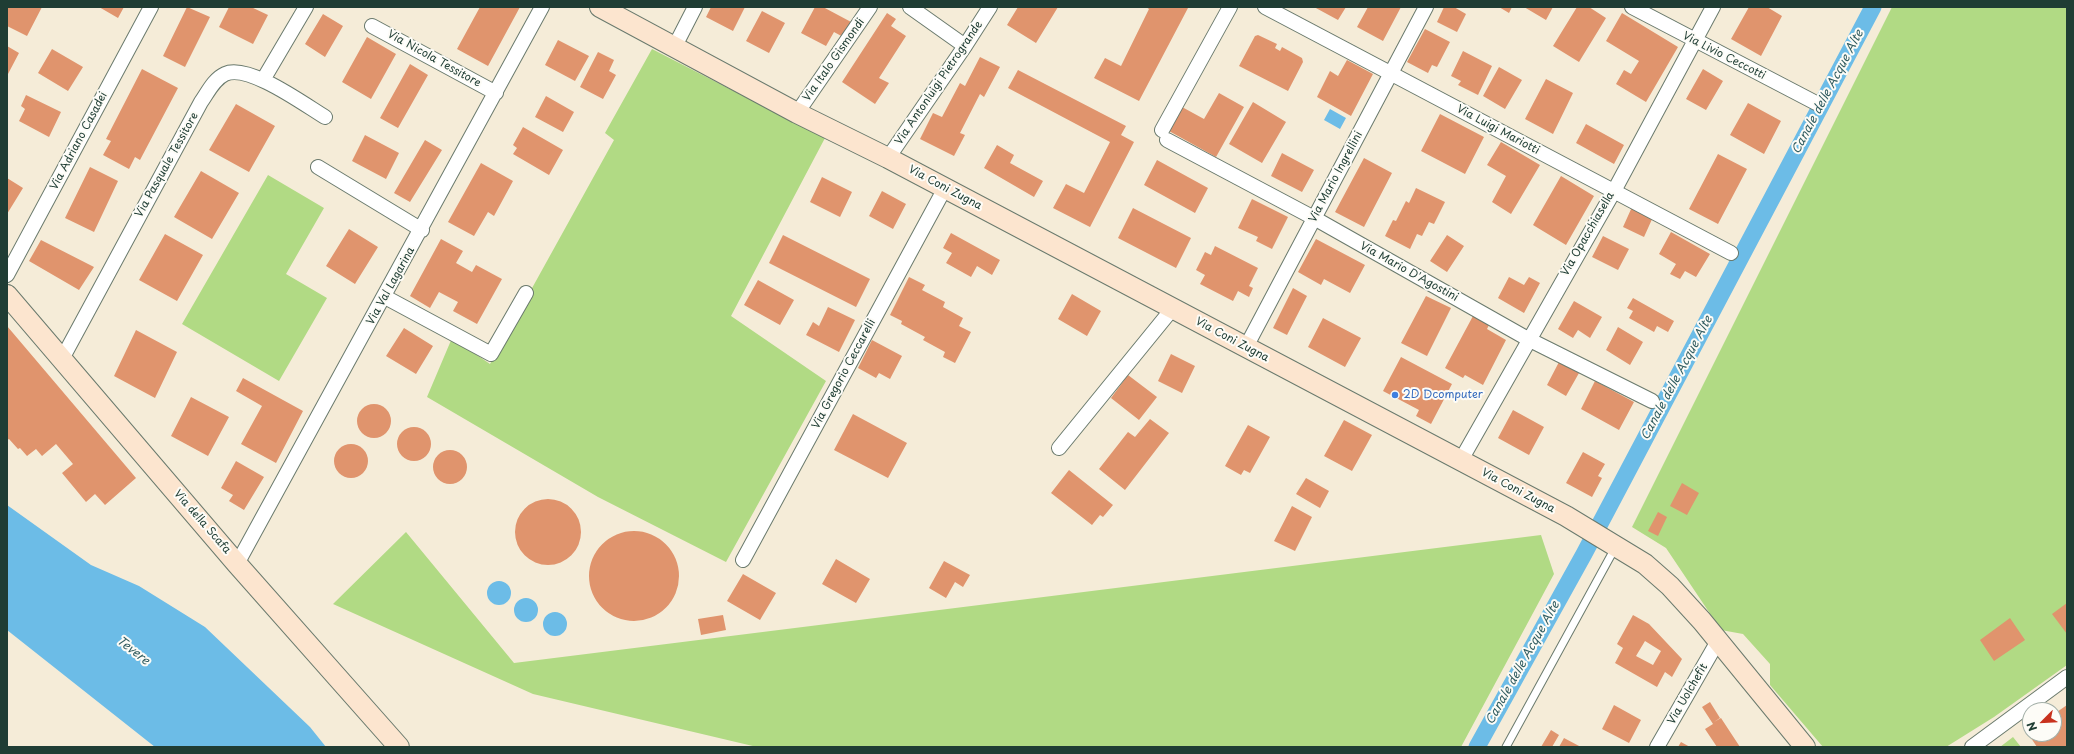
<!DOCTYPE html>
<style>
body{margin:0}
#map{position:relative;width:2074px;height:754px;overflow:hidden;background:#f5ecd8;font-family:"Playpen Sans",sans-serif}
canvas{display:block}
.frame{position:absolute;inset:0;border:8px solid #1f3d34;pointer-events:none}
.north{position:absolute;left:2022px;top:702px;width:40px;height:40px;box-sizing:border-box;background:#fdfcf7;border:1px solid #a4b0a9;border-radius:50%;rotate:246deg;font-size:11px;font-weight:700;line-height:16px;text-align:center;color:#1f3d34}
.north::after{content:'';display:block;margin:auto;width:14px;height:18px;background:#c8321e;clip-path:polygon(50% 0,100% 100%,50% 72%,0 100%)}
</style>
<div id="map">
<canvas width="2074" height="754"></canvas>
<div class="frame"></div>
<div class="north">N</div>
</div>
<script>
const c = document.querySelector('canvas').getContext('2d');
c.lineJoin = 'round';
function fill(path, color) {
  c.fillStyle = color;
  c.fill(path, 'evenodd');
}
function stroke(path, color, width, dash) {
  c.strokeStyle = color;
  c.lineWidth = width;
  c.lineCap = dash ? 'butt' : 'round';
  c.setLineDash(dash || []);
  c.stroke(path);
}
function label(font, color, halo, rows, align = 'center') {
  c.font = font + ' "Playpen Sans",sans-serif';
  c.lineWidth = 4;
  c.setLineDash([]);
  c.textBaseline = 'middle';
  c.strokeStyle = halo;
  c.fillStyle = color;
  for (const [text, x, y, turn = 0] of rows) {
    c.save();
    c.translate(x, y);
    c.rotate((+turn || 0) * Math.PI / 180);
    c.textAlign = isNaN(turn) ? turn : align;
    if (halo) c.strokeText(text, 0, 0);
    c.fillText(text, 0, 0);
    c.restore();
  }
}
fill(new Path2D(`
 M1892 7H2067V665L1994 717 1946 747H1823L1770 685V664L1743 634 1721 630 1666 548 1632 527Z
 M652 49 825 138 731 316 826 381 726 562 598 497 427 397 452 338 490 364 614 140 605 133Z
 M268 175 324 208 286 274 327 298 279 381 182 324Z
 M406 532 514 663 1541 535 1554 574 1461 747H757L533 694 333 604Z
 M2013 737 2021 747H2000Z`), '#b1da84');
fill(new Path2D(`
 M1330 109 1346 118 1340 129 1324 120Z
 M7 505 91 565 139 586 205 627 310 727 326 747H155L7 630Z
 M487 593a12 12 0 1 1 24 0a12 12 0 1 1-24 0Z
 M514 610a12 12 0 1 1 24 0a12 12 0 1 1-24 0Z
 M543 624a12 12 0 1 1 24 0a12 12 0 1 1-24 0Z`), '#6cbce7');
stroke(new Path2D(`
 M1477 747 1584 554 1873 7`), '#6cbce7', 17);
fill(new Path2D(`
 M7 7H42L27 36 7 26Z
 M99 7H124L118 18Z
 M187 7 210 17 185 67 163 56Z
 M229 7H251L268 15 253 44 219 27Z
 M480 7H520L488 66 457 49Z
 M711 7H745L733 31 706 17Z
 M815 7H823L853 23 845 38 834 32 826 46 801 33Z
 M1018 7H1058L1036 43 1007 25Z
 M1146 7 1188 8 1139 101 1094 78 1105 58 1121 66 1149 9Z
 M1314 7H1346L1338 20Z
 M1368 7H1401L1383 41 1357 27Z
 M1444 7H1454L1466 14 1457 32 1437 22Z
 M1499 7H1512L1509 13Z
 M1524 7H1553L1546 20Z
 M1577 7H1589L1606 18 1579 62 1553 46Z
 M1749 7H1767L1782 16 1761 56 1731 39Z
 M762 11 785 23 769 53 746 41Z
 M887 13 896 19 891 26 906 36 879 78 889 83 875 104 842 82Z
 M1622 13 1678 47 1646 102 1616 84 1624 70 1631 74 1639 61 1606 41Z
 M323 14 343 26 325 57 305 44Z
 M1425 29 1450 42 1437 67 1432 65 1428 73 1407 62Z
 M1258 35 1277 44 1275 48 1280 51 1282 47 1302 58 1303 62 1288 91 1239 66 1255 36Z
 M367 37 396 54 371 99 342 82Z
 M558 40 589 56 575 81 545 65Z
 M7 46 19 53 8 74H7Z
 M52 49 83 67 68 91 38 73Z
 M1463 51 1492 66 1478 95 1458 85 1461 81 1451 76Z
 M598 52 614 60 609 71 616 75 603 99 580 87Z
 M980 57 1000 67 984 97 980 94 960 133 965 135 954 156 920 139 933 113 942 117 960 83 965 86Z
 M1347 60 1373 74 1351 116 1317 97 1330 71 1338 76Z
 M410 64 428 75 398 128 380 118Z
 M1499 67 1522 80 1505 109 1483 96Z
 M142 69 178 88 140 160 135 157 129 169 103 155 111 141 106 139Z
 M1703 69 1723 81 1706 110 1686 99Z
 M1018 70 1126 126 1121 135 1134 142 1090 227 1053 208 1066 184 1084 193 1110 142 1008 88Z
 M1546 79 1573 93 1553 134 1525 119Z
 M1219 93 1244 107 1216 157 1169 131 1182 107 1204 119Z
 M26 95 61 112 49 137 19 121 25 109 21 106Z
 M546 96 574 112 563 132 535 117Z
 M1253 102 1286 122 1262 163 1229 144Z
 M1748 103 1781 121 1764 154 1730 135Z
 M236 104 275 126 249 172 209 150Z
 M1440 114 1484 137 1465 174 1421 151Z
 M1586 124 1624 145 1614 164 1576 143Z
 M523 127 563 150 549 175 513 154 517 148 513 145Z
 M365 135 399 153 386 179 352 161Z
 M425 140 442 150 410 202 394 193Z
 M1501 142 1540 165 1511 214 1492 202 1506 176 1487 165Z
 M997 145 1014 155 1010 163 1043 181 1034 197 984 168Z
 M1282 153 1314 170 1302 192 1271 176Z
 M1718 154 1747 169 1718 224 1689 209Z
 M1364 158 1392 173 1364 227 1335 212Z
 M1157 160 1208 188 1195 213 1144 185Z
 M481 163 513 181 494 216 488 212 474 236 448 222Z
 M90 167 118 181 94 232 65 218Z
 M201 171 239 193 212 239 174 217Z
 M1561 176 1594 196 1566 245 1533 225Z
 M822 177 852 192 840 217 810 202Z
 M7 178 23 188 7 214Z
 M1416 188 1445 202 1434 224 1429 222 1422 236 1417 234 1410 249 1385 236 1393 220 1396 221 1406 201 1409 203Z
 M882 191 906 204 893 229 869 216Z
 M1252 199 1288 217 1272 249 1256 241 1258 237 1238 228Z
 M1632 207 1653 217 1644 237 1623 227Z
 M1133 208 1191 238 1176 268 1118 238Z
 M349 229 378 247 355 284 326 266Z
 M1671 232 1710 254 1696 277 1685 271 1680 279 1670 274 1676 264 1659 254Z
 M951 233 1000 260 992 275 977 266 971 277 946 263 952 253 943 248Z
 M165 234 203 255 177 301 139 280Z
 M783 235 870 279 856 307 769 263Z
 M1447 235 1464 246 1447 272 1430 261Z
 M1603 236 1629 249 1618 270 1592 257Z
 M441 239 463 251 456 263 472 272 476 265 502 279 477 324 453 311 458 302 439 292 430 308 410 296Z
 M1316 239 1365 265 1350 293 1324 279 1321 285 1298 272Z
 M41 240 94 267 79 290 29 261Z
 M1215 246 1258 268 1249 286 1253 288 1249 297 1238 291 1233 301 1200 284 1205 275 1196 270 1205 252 1211 255Z
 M909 277 925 285 922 290 945 302 943 307 963 318 959 326 971 332 955 363 943 357 945 352 923 340 925 337 901 324 902 321 890 315Z
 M1509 277 1524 285 1529 277 1540 283 1524 313 1498 298Z
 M758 280 794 300 780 325 744 305Z
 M1293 288 1307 296 1287 335 1273 328Z
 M1072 294 1101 311 1087 336 1058 319Z
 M1426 296 1451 308 1427 356 1401 343Z
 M1633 298 1674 321 1668 332 1657 326 1654 332 1629 318 1633 311 1627 308Z
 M1574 301 1602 317 1590 338 1578 330 1573 338 1558 329Z
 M828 307 855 320 839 352 806 335 813 322 819 326Z
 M1473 316 1489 325 1487 329 1506 340 1483 385 1465 375 1463 378 1445 368Z
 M1323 318 1361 338 1345 367 1308 347Z
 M7 326 136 478 105 505 95 494 86 502 62 473 73 464 56 444 42 456 36 449 27 456 20 448 18 449 9 439 7 440Z
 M1618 327 1643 342 1630 365 1606 350Z
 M404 328 433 346 416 374 386 356Z
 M136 330 177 352 155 398 114 376Z
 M872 340 902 356 890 379 879 373 876 378 858 368Z
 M1171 354 1195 366 1182 393 1158 381Z
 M1401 357 1452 384 1431 424 1416 416 1419 410 1383 391Z
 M1559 362 1579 373 1566 396 1547 385Z
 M1128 375 1157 397 1139 420 1111 398Z
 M243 378 303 411 276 463 241 444 262 406 236 391Z
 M1595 381 1634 402 1619 430 1581 409Z
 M191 397 229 417 208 456 171 436Z
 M357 421a17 17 0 1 1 34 0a17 17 0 1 1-34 0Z
 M1513 410 1544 427 1529 455 1498 438Z
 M853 414 907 443 888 478 834 450Z
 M1150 419 1169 433 1125 490 1099 469 1128 432 1135 437Z
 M1344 420 1372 435 1352 471 1324 456Z
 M1248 425 1270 437 1250 473 1244 470 1241 475 1225 466Z
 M397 444a17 17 0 1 1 34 0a17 17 0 1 1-34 0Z
 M334 461a17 17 0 1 1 34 0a17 17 0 1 1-34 0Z
 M433 467a17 17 0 1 1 34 0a17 17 0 1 1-34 0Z
 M1583 452 1605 464 1598 476 1602 478 1592 497 1566 483Z
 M236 461 264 477 244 510 229 501 233 495 221 488Z
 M1069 470 1113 505 1103 517 1100 515 1092 525 1051 493Z
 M1306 478 1329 491 1320 508 1296 494Z
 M1682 483 1699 493 1687 515 1670 506Z
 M515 532a33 33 0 1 1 66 0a33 33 0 1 1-66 0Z
 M1292 506 1312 517 1295 551 1274 541Z
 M1658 512 1667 517 1658 536 1648 531Z
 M589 576a45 45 0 1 1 90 0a45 45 0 1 1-90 0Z
 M836 559 870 579 856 603 822 584Z
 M944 561 970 575 963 587 955 582 946 598 929 588Z
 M743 574 776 593 760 620 727 601Z
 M2067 603V634L2052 614Z
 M723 615 726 630 701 635 698 619Z
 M1633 615 1649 624 1682 659 1672 677 1665 672 1657 687 1615 663 1623 648 1617 644ZM1645 641 1661 651 1653 665 1636 656Z
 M2010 618 2025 640 1994 661 1980 640Z
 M1710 702 1720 718 1714 722 1721 718 1740 747H1717L1705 729 1713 724 1702 707Z
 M1614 705 1641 720 1629 743 1602 729Z
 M2067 705V747H2037L2027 732 2030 730V734H2054V714Z
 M1551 730 1559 735 1552 747H1541Z
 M1564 738 1581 747H1559Z
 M1681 742 1690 747H1678Z`), '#e0946d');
const lane = new Path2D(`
 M1506 747 1615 548`);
const street = new Path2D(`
 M910 7 965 46
 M1265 7 1731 253
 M1632 7 1816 103
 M372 26 496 93
 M675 46 695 7
 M263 80 306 7
 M797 113 870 7
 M1162 130 1230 7
 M1167 140 1314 218 1528 339 1652 401
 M888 158 965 46 990 7
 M318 167 422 230
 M7 275 151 7
 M385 297 491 354 526 293
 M1246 347 1426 7
 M62 359 201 102C208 92 214 79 225 74 248 63 305 105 325 117
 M1059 448 1173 308
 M1461 460 1614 191 1713 7
 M743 560 945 188
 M237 564 542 7
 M1657 747 1718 641
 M1972 747 2067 677`);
const secondary = new Path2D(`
 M600 7 797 113 888 158 1566 516 1645 564 1670 586 1702 621 1805 747
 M7 295 237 564 399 747`);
stroke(lane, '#6a7a6d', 9);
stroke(street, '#6a7a6d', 16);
stroke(secondary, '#6a7a6d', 22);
stroke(lane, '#fff', 7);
stroke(street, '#fff', 14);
stroke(secondary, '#fce5cf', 20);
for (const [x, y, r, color] of [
 [1395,395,4,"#3f7fe0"]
]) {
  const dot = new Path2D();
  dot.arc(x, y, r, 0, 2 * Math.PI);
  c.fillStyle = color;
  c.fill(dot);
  stroke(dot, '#fdfcf7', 1.5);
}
label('11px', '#1f3d34', '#fdfcf7', [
 ["Via Livio Ceccotti",1724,56,27],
 ["Via Nicola Tessitore",434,59,29],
 ["Via Italo Gismondi",834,60,-55],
 ["Via Antonluigi Pietrogrande",939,83,-56],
 ["Via Luigi Mariotti",1498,130,28],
 ["Via Adriano Casadei",79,141,-62],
 ["Via Pasquale Tessitore",167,165,-61],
 ["Via Mario Ingrellini",1336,177,-62],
 ["Via Coni Zugna",945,188,28],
 ["Via Opacchiasella",1588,234,-60],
 ["Via Mario D'Agostini",1409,272,29],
 ["Via Val Lagarina",391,286,-61],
 ["Via Coni Zugna",1232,340,28],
 ["Via Gregorio Ceccarelli",844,374,-62],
 ["Via Coni Zugna",1518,491,28],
 ["Via della Scafa",202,522,49],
 ["Via Uolchefit",1688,694,-60]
]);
label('11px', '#366cbe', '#fdfcf7', [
 ["2D Dcomputer",1403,395]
], 'left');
label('italic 12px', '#325d61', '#fdfcf7', [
 ["Canale delle Acque Alte",1828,92,-62],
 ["Canale delle Acque Alte",1677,378,-62],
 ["Tevere",133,651,38],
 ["Canale delle Acque Alte",1523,663,-61]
]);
</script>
